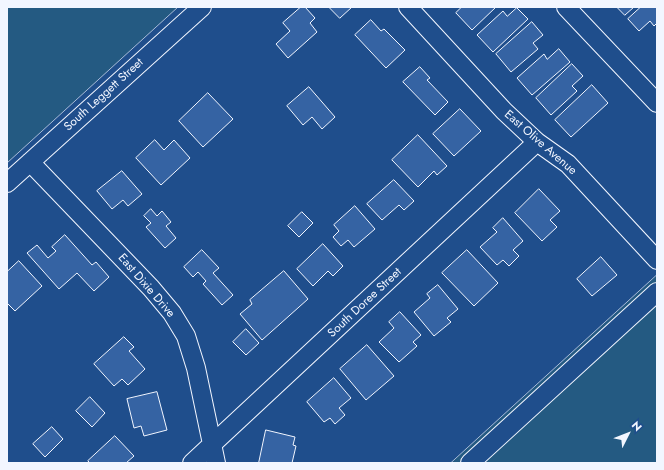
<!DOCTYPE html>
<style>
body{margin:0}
#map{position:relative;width:664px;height:470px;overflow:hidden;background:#1f4e8c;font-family:Jost,sans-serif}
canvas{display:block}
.frame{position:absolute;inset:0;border:8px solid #f2f6ff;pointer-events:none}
.north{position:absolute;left:608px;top:414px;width:40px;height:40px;-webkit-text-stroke:3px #1f4e8c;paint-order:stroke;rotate:48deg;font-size:11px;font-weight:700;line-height:16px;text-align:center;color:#f2f6ff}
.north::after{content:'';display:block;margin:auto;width:14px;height:18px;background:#f2f6ff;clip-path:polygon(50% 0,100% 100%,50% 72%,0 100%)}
</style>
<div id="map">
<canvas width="664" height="470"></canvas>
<div class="frame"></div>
<div class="north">N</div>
</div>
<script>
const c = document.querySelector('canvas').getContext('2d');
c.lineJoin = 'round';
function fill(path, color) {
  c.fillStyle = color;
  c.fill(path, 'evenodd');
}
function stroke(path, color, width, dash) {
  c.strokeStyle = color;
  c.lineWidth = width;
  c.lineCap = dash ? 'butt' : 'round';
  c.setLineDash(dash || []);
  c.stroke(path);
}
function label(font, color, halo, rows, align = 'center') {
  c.font = font + ' Jost,sans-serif';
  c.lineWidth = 3;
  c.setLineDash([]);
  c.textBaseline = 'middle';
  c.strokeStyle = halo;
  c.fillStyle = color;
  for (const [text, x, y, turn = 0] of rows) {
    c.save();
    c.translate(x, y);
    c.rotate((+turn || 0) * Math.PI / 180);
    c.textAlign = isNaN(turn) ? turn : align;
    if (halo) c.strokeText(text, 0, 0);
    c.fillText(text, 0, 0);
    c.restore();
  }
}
const green = new Path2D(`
 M7 7H178L7 163Z
 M657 275V463H451Z`);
fill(green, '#245a82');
stroke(green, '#a8bbd7', 1);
const building = new Path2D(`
 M301 7H305L315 18 310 23 317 32 288 58 276 44 290 31 283 23Z
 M329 7H352L340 18Z
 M462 7H496L472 30 456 13Z
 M617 7H634L625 15Z
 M641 7H657V23L654 26 650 21 639 31 628 19Z
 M517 8 528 19 493 52 477 35 503 11 507 16Z
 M371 20 381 31 384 29 405 50 386 68 355 35Z
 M532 22 543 35 533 43 538 49 511 72 496 54Z
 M559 49 570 62 532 95 517 78 544 54 547 59Z
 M572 64 583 76 572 86 577 91 551 115 536 98Z
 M420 67 430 78 427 80 448 102 435 115 403 82Z
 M592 85 608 103 571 137 555 120Z
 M309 87 335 117 322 129 312 117 303 125 287 106Z
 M208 93 233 119 203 147 179 121Z
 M460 109 481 131 454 156 433 134Z
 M418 135 447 166 437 175 434 171 418 187 392 160Z
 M155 140 164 150 174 140 190 158 161 185 136 158Z
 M122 171 142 194 128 206 123 200 112 209 97 191Z
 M394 180 414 201 404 210 399 205 382 220 367 204Z
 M539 189 560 211 550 220 557 227 542 241 515 213Z
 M355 206 375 229 354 247 348 240 341 246 333 237 339 231 334 225Z
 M151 209 157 216 162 211 171 222 166 226 176 238 165 248 146 227 151 223 144 216Z
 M302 212 313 223 299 237 288 226Z
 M503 218 523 241 513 250 519 256 509 266 503 260 497 265 480 247 497 232 493 228Z
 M65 235 92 265 96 262 109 277 94 291 77 273 59 289 27 253 37 245 48 258 56 251 52 247Z
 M323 244 343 266 333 276 328 271 313 286 297 269Z
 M202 250 219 268 213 273 233 295 222 305 203 284 206 281 198 272 193 277 184 267Z
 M467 250 498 283 474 306 442 273Z
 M601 257 617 275 592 296 577 279Z
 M19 261 42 286 15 311 7 303V272Z
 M284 271 308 299 262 340 240 314 252 304 250 300Z
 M438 285 458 309 447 318 451 322 434 336 414 312 430 298 427 294Z
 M400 312 421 335 413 342 417 346 399 362 379 342 394 328 389 322Z
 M246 329 259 343 246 355 233 342Z
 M124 337 134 347 129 351 145 369 128 385 122 379 114 386 94 364Z
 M367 345 394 376 366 400 340 369Z
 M334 378 351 398 339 408 345 415 335 424 330 418 324 422 307 402Z
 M157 392 167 430 144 436 141 426 134 428 127 399Z
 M90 397 105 413 92 427 76 411Z
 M52 427 63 439 45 457 33 444Z
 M266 430 295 437 293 445 296 446 292 463H259Z
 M115 436 134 456 126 463H90L88 461Z`);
fill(building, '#3563a3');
stroke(building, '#f2f6ff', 1);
const minor = new Path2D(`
 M408 7 504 111 537 142 568 164 657 260
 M566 7 657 103
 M30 162 151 288 172 313 186 336 196 368 216 463
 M7 183 202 7
 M192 463 537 142
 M470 463 657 292`);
stroke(minor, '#f2f6ff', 20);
stroke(minor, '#1f4e8c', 18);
label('12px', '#f2f6ff', '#1f4e8c', [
 ["South Leggett Street",104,95,-42],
 ["East Olive Avenue",540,143,41],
 ["East Dixie Drive",146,286,49],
 ["South Doree Street",365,303,-43]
]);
</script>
